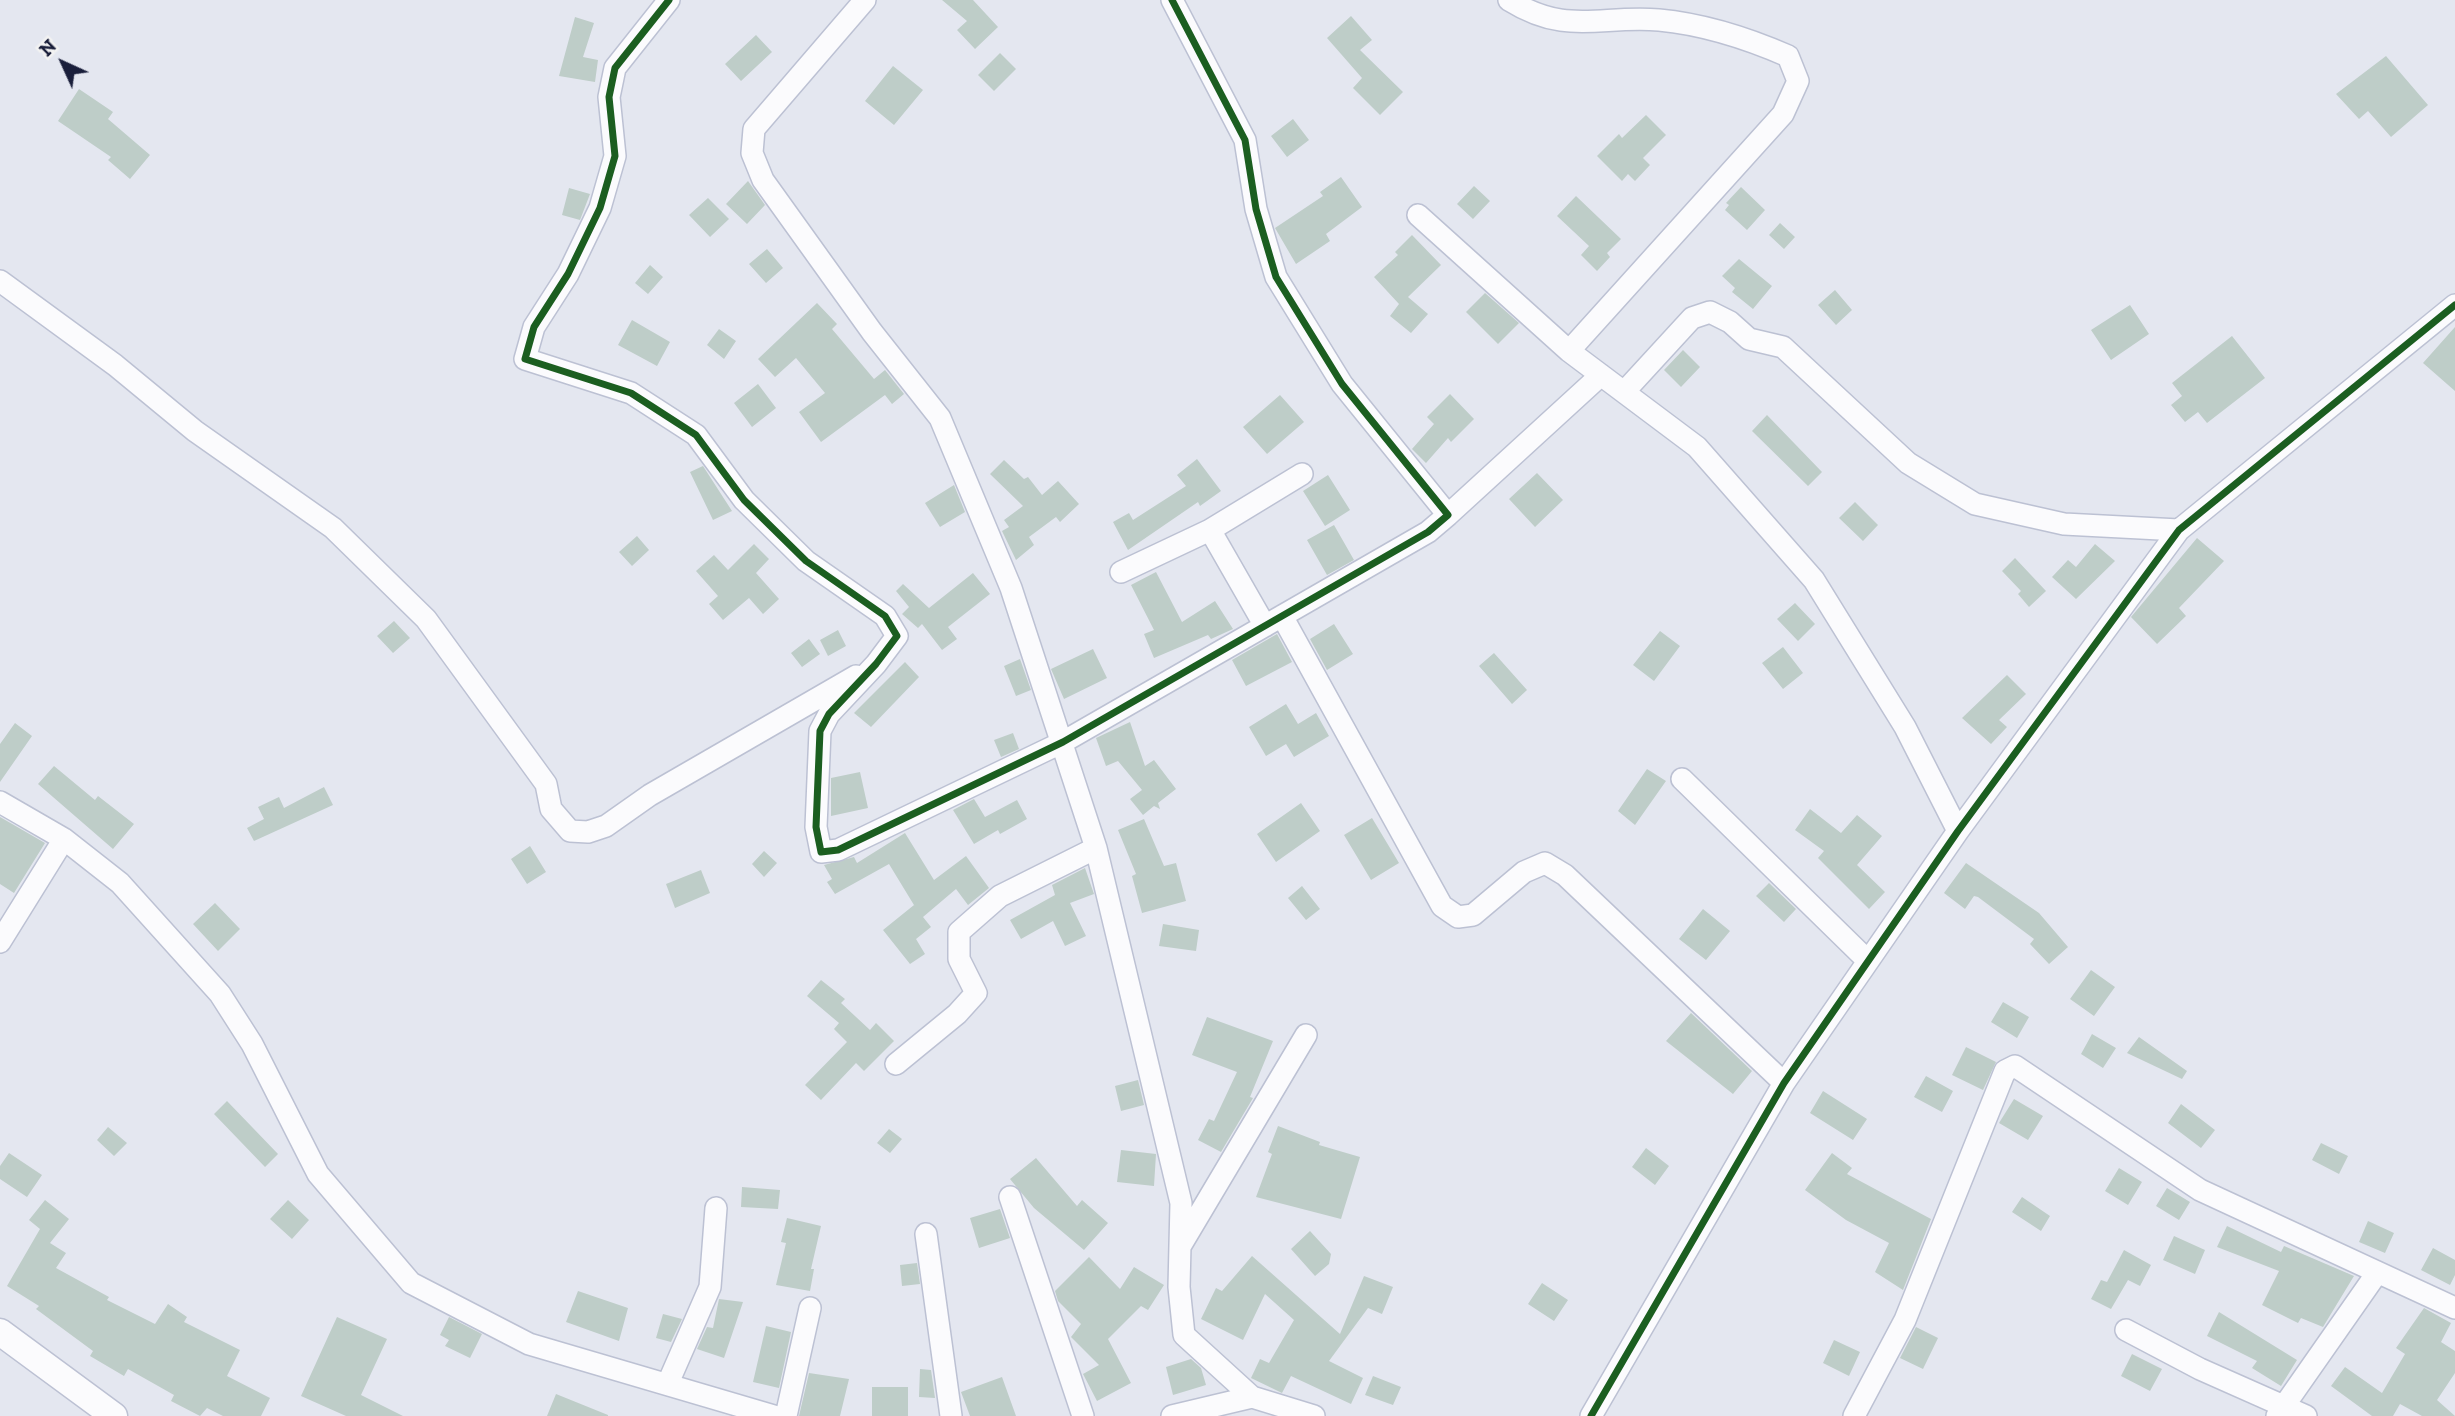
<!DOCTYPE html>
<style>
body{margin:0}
#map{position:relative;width:2455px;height:1416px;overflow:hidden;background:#e4e7f0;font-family:"Zilla Slab",serif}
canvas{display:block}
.north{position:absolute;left:28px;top:28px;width:70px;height:70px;-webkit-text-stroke:5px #f2f2f2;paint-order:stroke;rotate:315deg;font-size:19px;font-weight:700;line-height:28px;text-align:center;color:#1a1f3b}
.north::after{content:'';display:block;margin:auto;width:24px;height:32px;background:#1a1f3b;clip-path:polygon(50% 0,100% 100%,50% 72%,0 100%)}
</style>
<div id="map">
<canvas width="2455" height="1416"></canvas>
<div class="north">N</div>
</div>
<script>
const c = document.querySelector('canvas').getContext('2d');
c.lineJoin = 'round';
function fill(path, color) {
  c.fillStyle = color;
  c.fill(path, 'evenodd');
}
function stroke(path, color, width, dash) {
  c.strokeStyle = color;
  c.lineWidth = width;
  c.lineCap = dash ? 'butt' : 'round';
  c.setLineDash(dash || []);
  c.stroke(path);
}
fill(new Path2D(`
 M942 0H973L998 27 975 49 957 30 967 21Z
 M1351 16 1372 40 1360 50 1403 92 1380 115 1353 88 1362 78 1327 38Z
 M575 17 594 23 583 57 598 60 595 82 559 76Z
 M756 35 772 52 741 81 725 64Z
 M1000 53 1016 69 994 91 978 75Z
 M2386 56 2428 105 2391 137 2368 111 2359 119 2336 94Z
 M893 66 923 90 894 125 865 101Z
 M79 89 113 112 108 119 150 155 130 179 108 160 111 157 58 121Z
 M1646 115 1666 135 1643 158 1650 165 1635 181 1628 174 1622 181 1597 156 1619 134 1622 138Z
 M1293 119 1309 140 1287 157 1271 136Z
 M1341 177 1362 207 1326 234 1330 241 1296 264 1275 228 1323 196 1320 192Z
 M748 181 765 205 747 224 726 204Z
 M1474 186 1490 201 1473 219 1457 204Z
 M1741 187 1765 210 1747 230 1725 210 1729 205 1726 203Z
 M569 188 590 194 580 220 562 215Z
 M1576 196 1621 239 1607 253 1610 257 1597 271 1581 255 1589 246 1557 216Z
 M708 198 729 219 710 237 689 215Z
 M1780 223 1795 237 1784 249 1769 235Z
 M1412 235 1441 265 1408 297 1428 314 1411 333 1390 316 1399 304 1374 277 1398 255 1395 252Z
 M767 249 783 268 766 283 749 264Z
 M1739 259 1772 286 1753 309 1732 292 1735 288 1722 276Z
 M650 265 663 277 648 294 635 283Z
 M1835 290 1852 310 1836 325 1818 305Z
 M1485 293 1519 323 1498 344 1466 312Z
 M817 303 837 324 832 329 874 379 885 370 904 394 892 404 885 395 821 442 799 412 825 393 796 358 775 377 758 359Z
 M2130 305 2149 334 2111 360 2091 330Z
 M632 320 670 342 657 366 618 345Z
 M2455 327V391L2423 363Z
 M719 329 736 341 724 359 707 345Z
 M2232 336 2265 378 2207 423 2198 412 2185 422 2171 405 2182 396 2172 383Z
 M1683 350 1700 367 1681 387 1664 370Z
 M758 384 776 408 752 427 734 403Z
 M1450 394 1474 419 1451 442 1448 438 1426 463 1412 449 1434 424 1427 417Z
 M1280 395 1304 422 1267 454 1243 427Z
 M1767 415 1822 472 1808 486 1752 431Z
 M1197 459 1221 491 1200 506 1198 502 1128 550 1113 522 1129 513 1133 520 1186 486 1177 475Z
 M1004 460 1024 479 1028 477 1042 495 1058 481 1079 504 1060 522 1056 517 1029 537 1034 545 1016 560 1002 531 1009 527 1004 520 1023 506 990 474Z
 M703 466 732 511 713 520 690 472Z
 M1537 473 1563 500 1535 527 1509 499Z
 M1328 475 1350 510 1325 526 1303 491Z
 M954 485 965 512 940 527 925 503Z
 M1855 502 1878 525 1863 541 1839 518Z
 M1334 525 1354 560 1327 575 1307 540Z
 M637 536 649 550 632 566 619 552Z
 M2197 538 2224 561 2179 608 2186 616 2157 644 2131 617Z
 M754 544 769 559 756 573 779 599 763 614 749 598 723 620 709 604 718 596 696 571 714 555 728 570Z
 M2095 544 2115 561 2076 599 2052 577 2068 560 2076 567Z
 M2015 558 2046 591 2029 607 2018 594 2021 591 2002 571Z
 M1156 572 1182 622 1215 601 1233 629 1211 639 1208 635 1154 658 1144 634 1154 630 1131 585Z
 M973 573 990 594 948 627 957 639 942 650 922 624 918 628 902 614 909 607 896 591 903 584 929 608Z
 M1795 603 1815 624 1798 641 1777 619Z
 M394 621 410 638 393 653 377 636Z
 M1334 624 1353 654 1327 670 1310 639Z
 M838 630 846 646 828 656 820 640Z
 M1660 631 1680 646 1654 681 1633 665Z
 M1277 634 1292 662 1246 686 1232 660Z
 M809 639 820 654 802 667 791 653Z
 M1783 647 1803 673 1783 689 1762 663Z
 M1093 649 1107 678 1064 699 1051 669Z
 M1494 653 1527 690 1512 704 1479 666Z
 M1020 659 1031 690 1016 696 1004 666Z
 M905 662 919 677 871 727 854 713Z
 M2007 675 2026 694 1999 720 2007 727 1991 744 1962 718Z
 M1286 704 1298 724 1316 713 1329 736 1294 757 1286 744 1266 756 1249 727Z
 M1130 722 1145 766 1154 760 1176 789 1158 803 1160 809 1154 806 1143 815 1130 799 1142 790 1118 761 1106 766 1096 738Z
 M15 723 32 736 0 782V744Z
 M1013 733 1019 749 1001 757 994 740Z
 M54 766 95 800 98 796 134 824 113 849 38 784Z
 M1647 769 1666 781 1635 825 1618 811Z
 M860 772 868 808 831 816V778Z
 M324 787 333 805 254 841 247 828 264 819 258 807 279 797 284 808Z
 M974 799 985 817 1017 800 1027 819 1000 834 998 830 974 844 953 810Z
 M1301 803 1320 831 1276 862 1257 834Z
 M1810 809 1841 833 1857 815 1882 836 1857 865 1885 892 1869 909 1818 858 1824 851 1795 830Z
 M0 817 45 843 14 893 0 884Z
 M1372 818 1399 863 1371 880 1344 835Z
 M1144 819 1164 866 1176 863 1186 901 1142 913 1132 876 1136 874 1118 830Z
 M905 833 934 880 966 856 989 888 968 905 956 889 923 917 931 927 916 939 925 954 910 964 883 930 914 905 917 910 889 864 835 894 827 882 832 879 824 865 854 857 857 863Z
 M530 846 546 872 527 884 511 859Z
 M764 851 777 863 764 877 752 864Z
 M1966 863 2039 913 2068 947 2049 964 2030 944 2034 939 1978 897 1974 896 1965 909 1944 893Z
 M1085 868 1094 894 1070 903 1086 936 1065 946 1053 921 1021 939 1010 920 1055 895 1052 885Z
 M701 870 710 893 675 908 666 884Z
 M1769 883 1796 909 1784 922 1756 896Z
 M1302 886 1320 909 1306 920 1288 898Z
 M215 903 240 929 218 951 193 924Z
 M1703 909 1730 931 1706 960 1679 939Z
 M1163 924 1199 930 1196 951 1159 946Z
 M2091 970 2115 987 2094 1016 2070 999Z
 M821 980 845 999 841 1003 870 1030 876 1023 894 1041 864 1071 856 1063 821 1100 805 1085 847 1042 834 1029 839 1023 807 996Z
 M2003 1002 2029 1017 2017 1038 1991 1022Z
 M1691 1013 1752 1071 1733 1094 1666 1041Z
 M1207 1017 1273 1041 1250 1097 1253 1098 1221 1152 1198 1140 1209 1119 1214 1121 1237 1072 1192 1055Z
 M2092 1034 2116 1048 2103 1068 2081 1054Z
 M2139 1037 2187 1071 2182 1079 2127 1053Z
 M1966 1047 1996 1062 1983 1090 1952 1075Z
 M1926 1076 1953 1091 1942 1112 1914 1097Z
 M1138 1080 1144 1105 1121 1111 1115 1086Z
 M1823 1091 1867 1119 1853 1140 1810 1113Z
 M2014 1099 2043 1116 2028 1140 1999 1123Z
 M227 1101 278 1154 265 1167 214 1114Z
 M2181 1104 2215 1130 2201 1148 2168 1123Z
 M1278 1126 1320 1142 1319 1145 1360 1157 1341 1219 1256 1197 1272 1154 1268 1152Z
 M108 1127 127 1143 114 1156 97 1140Z
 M889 1129 902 1139 890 1153 877 1143Z
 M2321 1143 2348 1156 2339 1174 2312 1160Z
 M1646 1148 1669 1166 1655 1185 1632 1167Z
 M1121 1150 1156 1154 1154 1186 1117 1182Z
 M9 1153 42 1175 27 1197 0 1179V1166Z
 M1832 1153 1852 1168 1847 1174 1931 1219 1903 1290 1875 1272 1889 1243 1846 1220 1805 1190Z
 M1036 1158 1077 1206 1082 1200 1108 1223 1084 1250 1034 1208 1010 1179Z
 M2119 1168 2142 1182 2128 1205 2105 1191Z
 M742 1187 780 1190 778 1209 741 1207Z
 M2167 1188 2190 1202 2179 1220 2156 1206Z
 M2022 1197 2050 1216 2041 1231 2012 1212Z
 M45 1200 69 1219 50 1243 66 1253 56 1268 109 1297 107 1300 155 1324 168 1304 187 1317 184 1322 240 1350 227 1376 270 1398 261 1416H223L207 1408 200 1416 171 1401 174 1395 128 1369 124 1376 90 1356 93 1351 36 1309 39 1306 7 1286 40 1229 29 1220Z
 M288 1200 309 1220 292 1239 270 1219Z
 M1000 1209 1010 1238 979 1248 970 1218Z
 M787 1218 821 1226 811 1269H814L810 1291 776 1285 786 1243 781 1242Z
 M2368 1221 2394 1233 2385 1253 2359 1242Z
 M2227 1226 2281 1252 2284 1246 2354 1276 2323 1327 2301 1318 2298 1323 2262 1305 2279 1271 2217 1247Z
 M1310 1231 1331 1254 1329 1264 1315 1276 1291 1249Z
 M2174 1236 2205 1250 2195 1274 2163 1260Z
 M2433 1248 2455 1260V1275L2450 1285 2421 1270Z
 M2124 1250 2151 1265 2140 1286 2128 1280 2111 1309 2091 1299 2101 1280 2107 1282Z
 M1252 1256 1340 1334 1364 1276 1393 1287 1382 1314 1368 1308 1329 1361 1363 1378 1351 1404 1291 1376 1282 1393 1251 1378 1260 1359 1269 1363 1294 1320 1265 1294 1243 1340 1201 1319 1216 1288 1222 1291Z
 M1089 1257 1120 1289 1134 1267 1164 1285 1148 1310 1141 1306 1108 1339 1131 1383 1097 1401 1083 1374 1099 1365 1071 1337 1081 1324 1058 1301 1055 1291Z
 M917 1263 920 1284 902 1286 900 1265Z
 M1542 1283 1568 1300 1554 1321 1528 1304Z
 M578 1291 628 1308 619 1341 566 1322Z
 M719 1299 743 1302 724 1358 697 1349 707 1327 713 1328Z
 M2424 1308 2451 1323 2441 1342 2455 1351V1373L2437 1400 2455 1416H2422L2400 1404 2393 1416H2372L2331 1386 2345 1367 2382 1393 2405 1354 2396 1348Z
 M2219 1312 2297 1360 2281 1386 2252 1368 2257 1361 2207 1336Z
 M663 1314 682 1319 671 1342 656 1338Z
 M337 1317 387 1339 361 1395 403 1416H346L301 1396Z
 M449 1317 482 1334 470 1358 445 1346 449 1340 440 1335Z
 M766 1326 791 1332 779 1388 753 1382Z
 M1916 1327 1938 1338 1923 1369 1900 1358Z
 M1834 1340 1860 1352 1849 1376 1823 1363Z
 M2132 1354 2162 1369 2150 1391 2121 1376Z
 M1191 1359 1201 1368 1206 1385 1173 1395 1166 1367Z
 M920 1369 931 1370 935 1398 919 1397Z
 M809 1373 849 1379 840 1416H799Z
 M1373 1376 1401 1387 1393 1405 1365 1395Z
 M1002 1377 1016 1416H970L961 1392Z
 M872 1387H908V1416H872Z
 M556 1394 608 1415V1416H547Z`), '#becdc8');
const minor = new Path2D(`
 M669 0 615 68 609 97 615 156 600 208 568 274 534 327 525 359 631 393 696 435 744 500 806 561 885 616 897 636 876 664 829 714 820 731 816 827 821 852 838 850 1063 742 1428 532 1448 515 1342 384 1276 277 1256 209 1245 140 1172 0
 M865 0 754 129 752 153 763 180 872 332 940 418 1011 588 1096 848 1181 1203 1179 1287 1184 1335 1252 1397 1314 1416
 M1509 0C1567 36 1599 15 1659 20 1702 24 1749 39 1788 56L1798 81 1783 114 1569 351
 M1418 215 1569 351 1697 447 1814 580 1905 727 1958 831
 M0 281 115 365 195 431 333 528 426 619 546 784 551 809 570 831 588 832 606 826 650 795 856 676
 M1624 392 1692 318 1710 312 1730 322 1749 339 1783 347 1908 463 1975 504 2064 524 2179 530
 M1448 515 1601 375
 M1121 572 1210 530
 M1282 616 1442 906 1458 917 1473 915 1524 872 1545 863 1565 875 1784 1083
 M1265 626 1210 530 1302 474
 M1682 779 1867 960
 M0 802 64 839 120 883 220 994 252 1044 318 1174 411 1283 529 1344 774 1416
 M0 942 64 839
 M896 1064 957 1014 976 993 959 959V932L1000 896 1096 848
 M1010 1197 1083 1416
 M926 1234 951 1416
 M1181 1245 1306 1035
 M2126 1330 2200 1369 2306 1416
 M668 1383 710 1287 716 1208
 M786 1416 810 1308
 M1172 1416 1252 1397
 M1591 1416 1784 1083 1958 831 2179 530 2455 305
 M1854 1416 1905 1320 2005 1071 2015 1066 2200 1190 2455 1308
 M2277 1416 2377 1273`);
const major = new Path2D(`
 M0 1332 114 1416`);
stroke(minor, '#bcc1d3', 24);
stroke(major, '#bcc1d3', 29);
stroke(minor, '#fbfbfd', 21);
stroke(major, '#fbfbfd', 26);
stroke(new Path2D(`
 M669 0 615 68 609 97 615 156 600 208 568 274 534 327 525 359 631 393 696 435 744 500 806 561 885 616 897 636 876 664 829 714 820 731 816 827 821 852 838 850 1063 742 1428 532 1448 515 1342 384 1276 277 1256 209 1245 140 1172 0
 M1591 1416 1784 1083 1958 831 2179 530 2455 305`), '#1b5e20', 7);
</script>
